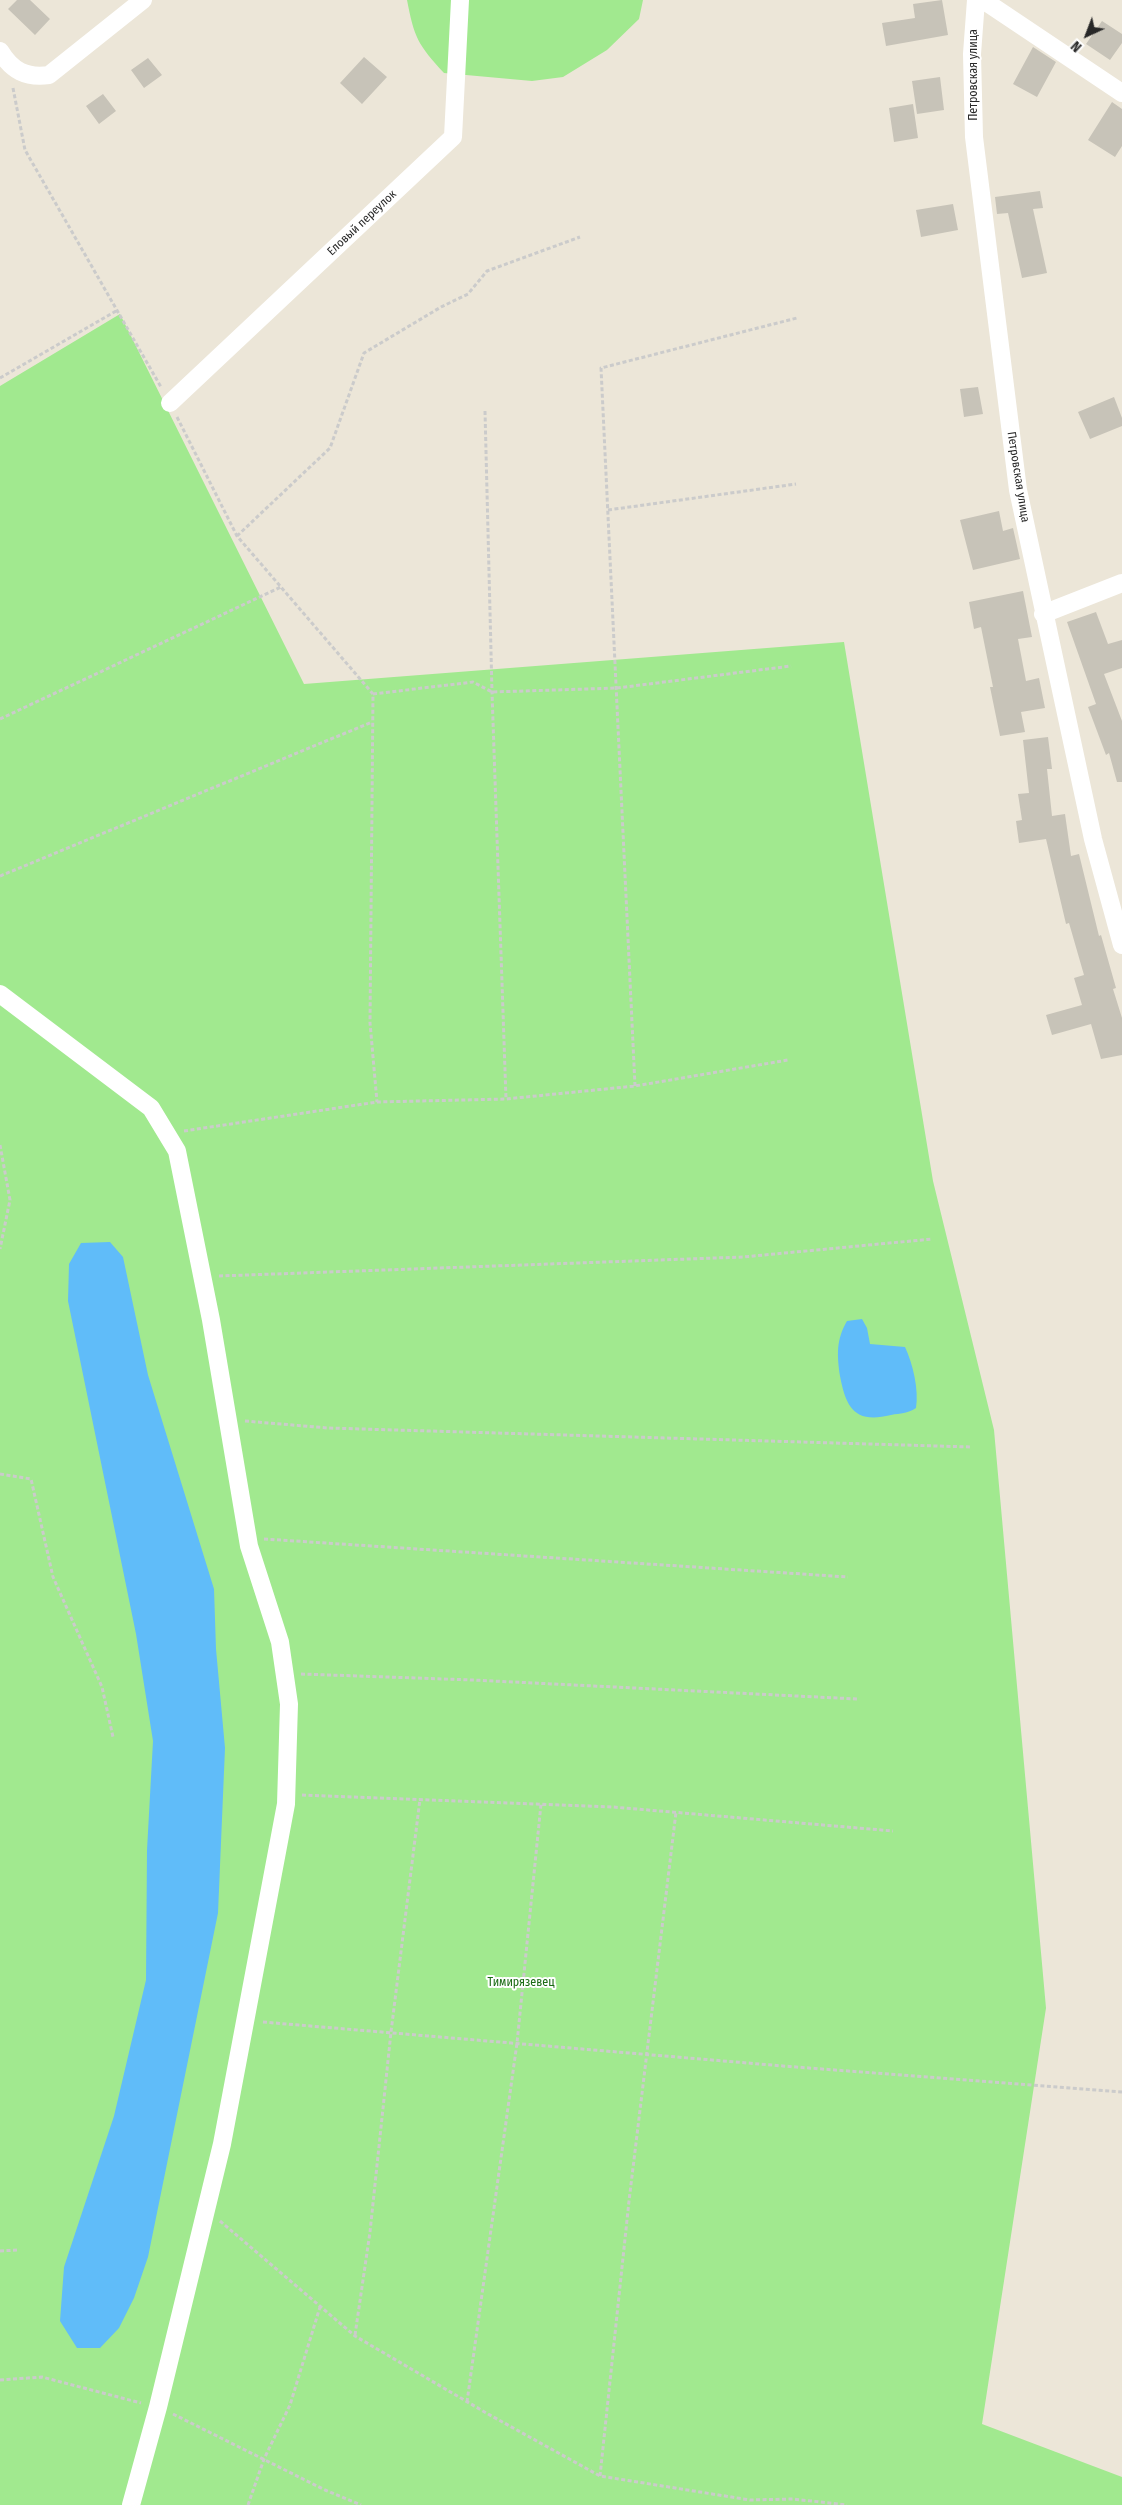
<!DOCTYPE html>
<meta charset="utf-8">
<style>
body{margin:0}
#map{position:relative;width:1122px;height:2505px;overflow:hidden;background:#ece6d8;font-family:"Fira Sans Condensed",sans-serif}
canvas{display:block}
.north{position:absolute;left:1062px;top:10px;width:50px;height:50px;-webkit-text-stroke:4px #fff;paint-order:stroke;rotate:223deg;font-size:14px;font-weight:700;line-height:20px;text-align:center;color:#282828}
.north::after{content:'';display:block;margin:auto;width:18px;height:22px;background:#282828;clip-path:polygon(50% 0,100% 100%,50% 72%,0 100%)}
</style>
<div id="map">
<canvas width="1122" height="2505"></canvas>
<div class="north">N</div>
</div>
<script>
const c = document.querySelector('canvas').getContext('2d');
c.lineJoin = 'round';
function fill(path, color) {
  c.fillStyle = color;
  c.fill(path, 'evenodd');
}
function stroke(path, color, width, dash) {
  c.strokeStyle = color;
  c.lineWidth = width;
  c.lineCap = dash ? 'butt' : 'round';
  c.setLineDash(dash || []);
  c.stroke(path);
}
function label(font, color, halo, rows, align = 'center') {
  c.font = font + ' "Fira Sans Condensed",sans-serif';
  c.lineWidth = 4;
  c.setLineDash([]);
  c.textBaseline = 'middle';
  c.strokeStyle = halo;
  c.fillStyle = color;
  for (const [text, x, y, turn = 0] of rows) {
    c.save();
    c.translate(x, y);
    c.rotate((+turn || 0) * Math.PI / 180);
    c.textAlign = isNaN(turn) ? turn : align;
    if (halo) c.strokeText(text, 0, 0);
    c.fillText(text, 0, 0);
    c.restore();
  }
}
fill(new Path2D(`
 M407 0H643L639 19 607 50 563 77 532 81 444 73C418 45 414 37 407 0Z
 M120 314 304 684 844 642 933 1181 994 1430 1046 2008 982 2424 1122 2477V2505H0V386Z`), '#a1e98f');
fill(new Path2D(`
 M110 1242 123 1257 148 1375 214 1589 216 1649 225 1748 218 1913 148 2257 134 2298 119 2328 100 2348H77L60 2321 64 2267 114 2116 146 1980 147 1850 153 1741 136 1634 68 1301 69 1264 81 1243Z
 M862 1319 867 1328 870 1344 905 1347C913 1364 919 1390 916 1408 907 1414 901 1413 891 1415 855 1424 846 1408 840 1376 837 1355 836 1340 847 1321Z`), '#60bcf9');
fill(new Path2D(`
 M17 0H30L50 19 35 35 8 9Z
 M942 0 948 35 886 46 882 23 915 18 913 4Z
 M1102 21 1122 34V43L1110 60 1086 44Z
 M1033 47 1056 62 1037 97 1013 84Z
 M364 57 387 77 362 104 340 83Z
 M148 58 162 75 144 88 131 70Z
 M940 77 944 110 917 114 912 81Z
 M103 94 116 111 99 124 86 106Z
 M1112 102 1122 109V146L1115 157 1088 140Z
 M913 104 918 138 894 142 889 108Z
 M1040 191 1043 208 1033 209 1047 273 1022 278 1008 213 997 214 995 197Z
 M953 204 958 230 921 237 916 210Z
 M978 387 983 414 964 417 960 389Z
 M1114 397 1122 418V426L1090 439 1078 412Z
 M999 511 1003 531 1013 528 1020 559 973 570 960 520Z
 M1023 591 1032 637 1018 639 1026 681 1039 678 1045 708 1021 712 1025 732 1000 736 990 687H993L981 627 974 629 969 602Z
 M1096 612 1108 644 1122 640V668L1104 674 1122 721V782H1117L1109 753 1106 755 1088 707 1096 704 1067 622Z
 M1048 737 1052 769H1047L1052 816 1065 814 1071 856 1079 854 1099 936 1101 935 1116 988 1113 989 1122 1018V1055L1101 1059 1091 1024 1052 1035 1046 1015 1082 1005 1074 978 1084 975 1069 923 1066 924 1046 839 1019 843 1016 821 1022 820 1018 794 1029 793 1023 740Z`), '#c7c3b8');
stroke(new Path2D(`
 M13 88 25 150 161 387
 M0 378 116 311
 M485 411 492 692 506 1099
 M177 417 237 536 373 694 370 1023 377 1102
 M608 510 796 484
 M237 536 330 448 364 353 441 307 468 294 487 271 580 237
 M373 694 473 682 492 692 617 688 791 666
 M0 719 281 587
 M0 876 372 722
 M635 1086 601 368 797 318
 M184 1131 377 1102 506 1099 635 1086 788 1060
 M0 1145 10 1200 0 1249
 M219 1276 743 1257 932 1239
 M245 1421 328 1428 971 1447
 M0 1474 31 1479 53 1577 102 1687 113 1737
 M264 1539 848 1577
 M301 1674 473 1680 857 1699
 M302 1795 613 1807 893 1831
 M263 2022 783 2066 1122 2092
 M220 2221 355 2336 488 2414 600 2476 750 2500 793 2499 847 2505
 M0 2251 17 2250
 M355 2335 370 2232 391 2032 420 1799
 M0 2380 42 2377 141 2403
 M467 2402 517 2043 541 1804
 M173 2414 325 2490 361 2505
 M600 2476 629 2201 676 1812
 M248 2505 264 2459 290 2405 320 2307`), '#cbcbcb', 3, [4, 2.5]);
stroke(new Path2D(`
 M976 0 972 54 974 137 1018 490 1093 839 1122 945
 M983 0 1122 93
 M0 51C12 71 26 78 49 75L143 0
 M170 403 453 137 460 0
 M1043 614 1122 583
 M0 994 151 1108 177 1151 211 1320 249 1546 280 1642 289 1704 286 1804 222 2144 158 2407 131 2505`), '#fff', 18);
label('12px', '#282828', '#fff', [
 ["Петровская улица",974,75,-90],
 ["Еловый переулок",362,223,-43],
 ["Петровская улица",1018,477,81]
]);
label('12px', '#196b13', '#fff', [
 ["Тимирязевец",521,1983]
]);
</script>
